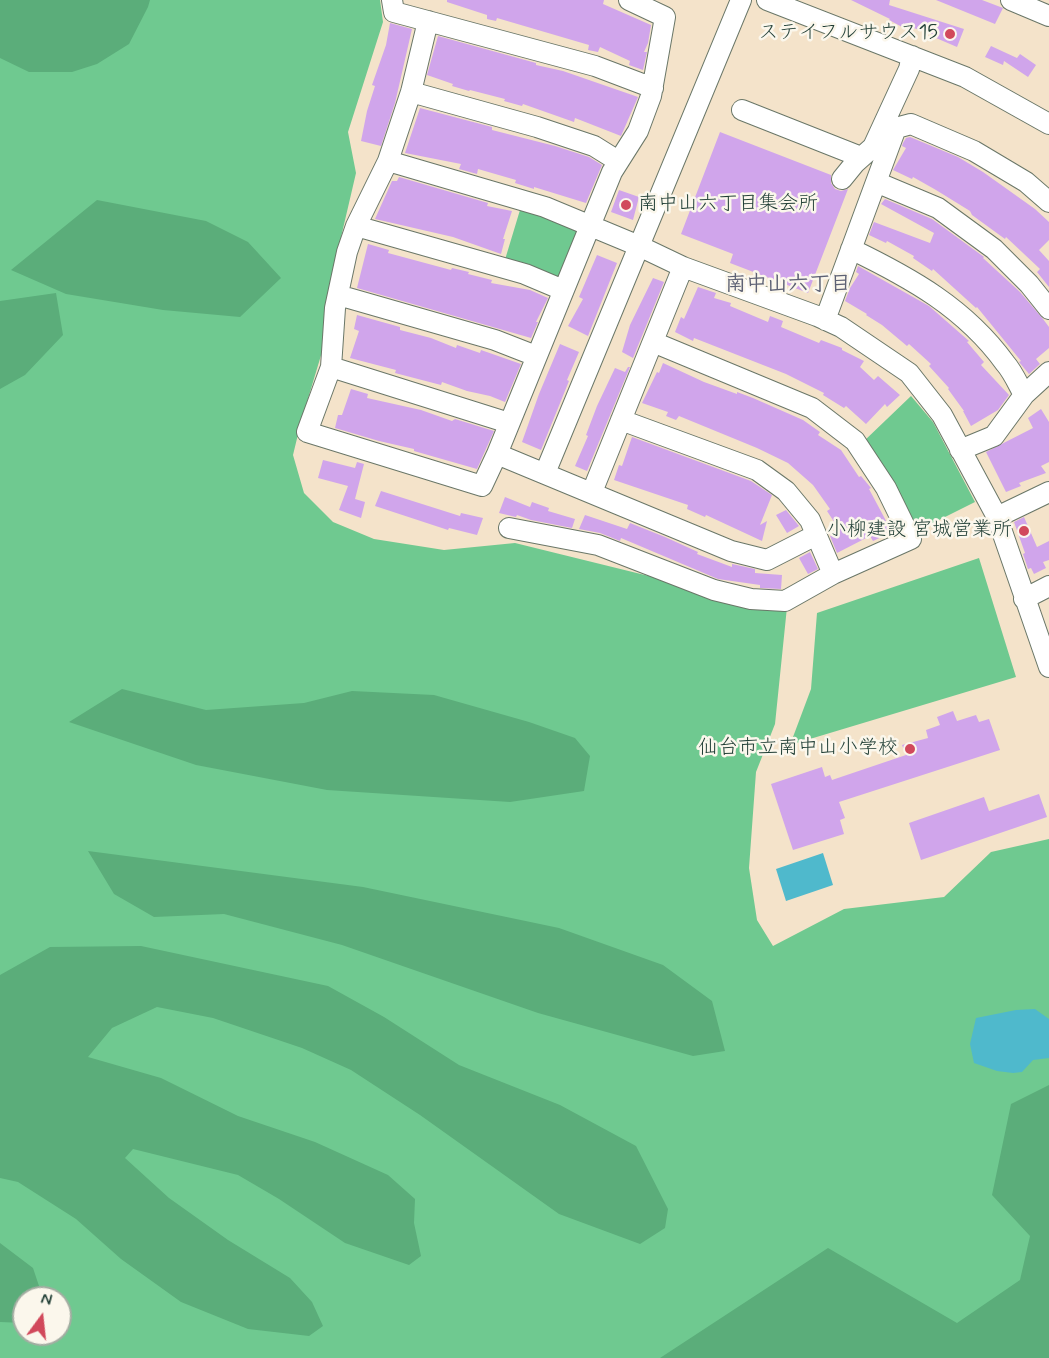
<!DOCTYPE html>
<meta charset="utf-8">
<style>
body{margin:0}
#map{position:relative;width:1049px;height:1358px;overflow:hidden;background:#f4e3ca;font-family:Mynerve,sans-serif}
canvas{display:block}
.north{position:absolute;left:12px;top:1286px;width:60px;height:60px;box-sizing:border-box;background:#fbf7ec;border:2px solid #a3ada2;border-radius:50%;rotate:15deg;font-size:16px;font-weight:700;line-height:24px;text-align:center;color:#1f3d34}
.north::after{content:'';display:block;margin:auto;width:21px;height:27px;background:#d1495b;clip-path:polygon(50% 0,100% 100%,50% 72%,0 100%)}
</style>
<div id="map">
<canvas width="1049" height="1358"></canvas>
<div class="north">N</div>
</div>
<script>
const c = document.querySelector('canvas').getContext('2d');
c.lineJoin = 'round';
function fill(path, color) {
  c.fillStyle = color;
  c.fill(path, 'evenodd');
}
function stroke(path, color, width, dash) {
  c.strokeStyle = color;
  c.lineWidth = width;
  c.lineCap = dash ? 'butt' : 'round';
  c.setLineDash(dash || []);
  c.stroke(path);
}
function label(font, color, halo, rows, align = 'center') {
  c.font = font + ' Mynerve,"Klee One",sans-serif';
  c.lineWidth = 5;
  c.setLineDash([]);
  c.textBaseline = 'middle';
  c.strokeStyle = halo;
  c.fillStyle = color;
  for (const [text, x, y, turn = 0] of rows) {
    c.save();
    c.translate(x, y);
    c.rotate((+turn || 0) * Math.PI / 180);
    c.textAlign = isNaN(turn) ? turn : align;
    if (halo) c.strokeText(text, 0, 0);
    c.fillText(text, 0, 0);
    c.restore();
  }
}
fill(new Path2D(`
 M0 0H380L383 22 348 132 356 173 328 293 322 352 301 422 293 455 304 493 333 522 374 539 444 550 515 543 661 579 734 605 787 607 775 724 756 772 749 868 757 920 773 946 844 909 944 897 991 852 1049 839V1358H0ZM24 1298H60V1334H24Z
 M520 210 580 229 560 281 504 263Z
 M911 396 933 422 975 502 915 532 863 442Z
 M979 558 1016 677 790 745 811 689 817 613Z`), '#6fc990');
fill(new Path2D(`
 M0 0H150L148 7 129 44 97 64 72 72H29L0 58Z
 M97 200 206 221 248 242 281 278 240 317 163 310 66 294 11 270Z
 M56 293 63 335 25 375 0 389V301Z
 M122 689 206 710 304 703 352 691 434 695 529 722 575 738 590 756 584 791 510 802 327 790 196 765 69 722Z
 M88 851 363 887 559 928 663 965 712 1001 725 1051 693 1056 538 1013 342 945 224 914 154 917 114 894Z
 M141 946 328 986 384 1017 459 1065 560 1105 636 1146 668 1209 665 1228 640 1244 559 1214 420 1115 351 1070 302 1048 213 1018 157 1007 112 1028 88 1057 161 1078 238 1116 315 1142 388 1175 415 1199 414 1223 421 1256 409 1265 345 1243 279 1199 238 1175 133 1149 125 1158 169 1198 228 1240 290 1278 312 1302 323 1326 309 1336 248 1329 181 1302 121 1259 76 1219 18 1182 0 1178V975L50 947Z
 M1049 1085V1358H660L828 1248 957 1323 1020 1280 1030 1236 992 1195 1011 1104Z
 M0 1243 33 1268 43 1298H24V1323L0 1322Z`), '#5bad7a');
fill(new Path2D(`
 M823 853 833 885 786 901 776 869Z
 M1035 1009 1049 1019V1058L1033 1060 1022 1072 1013 1073 997 1071 974 1063 970 1044 976 1018 1016 1010Z`), '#4fb9cc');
fill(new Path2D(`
 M447 0H604L603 4 651 25 648 43 644 52H647L643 70 629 65 630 61 600 47 598 52 588 50 589 45 497 18 496 21 487 19V15L447 2Z
 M851 0H890L889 5 964 29 957 47 936 38 937 36 905 25 904 28 889 20 890 19Z
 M936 0H982L1003 8 995 24Z
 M390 23 412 29 395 103 381 146 361 141 367 111 375 86 372 85 386 45Z
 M438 36 536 63V65L563 71 638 97 621 136 575 118 574 122 523 104 522 106 504 101 505 99 470 90 469 91 452 86 453 84 427 75Z
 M991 46 1017 58 1020 54 1036 65 1028 77 1004 61 1003 65 985 57Z
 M420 108 492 127V130L555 146 589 157 602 165 586 203 534 187V189L515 183 516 180 478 169 477 174 459 169 461 164 405 153Z
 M720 132 831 175V183L835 189 841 191 848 189 808 293 730 263 733 254 681 234Z
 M910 137 958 157 983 172 1035 209 1049 222V240L1039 250 1049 261V287L1037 272 1040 269 1006 237 1005 239 972 215 970 211 936 190 913 177 912 179 893 170 906 148 902 146 903 143 906 138Z
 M399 177 488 203 487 206 512 211 503 239H505L501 254 453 237 375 219 392 181H397Z
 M619 190 639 197 633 220 611 212Z
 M885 199 932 219 984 257 983 258 1020 292 1043 319 1049 327V348L1036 359 1040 364 1029 374 1019 362 1021 361 977 307 976 308 933 269 932 271 913 258 914 256 887 241 886 243 869 235 874 222 930 243 934 233 881 204Z
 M368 244 389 250 388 253 451 270 452 268 469 272 468 274 492 280 491 283 530 290 548 298 536 322H538L531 338 357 288Z
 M597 255 617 263 588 336 568 326 583 299 579 297Z
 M858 266 929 306 969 341 967 342 984 362 981 365 1009 395 998 410 971 426 963 411H964L948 389 949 388 929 366 931 364 909 344 907 346 882 325 866 315 867 314 845 301 850 288 859 274 856 272Z
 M653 278 664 282 633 358 622 352 630 325Z
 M698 287 716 293 714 298 731 303 730 306 768 322 770 316 783 321 781 327 819 343 821 340 842 348V350L864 361 860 367 874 380 878 376 900 395 887 407 885 404 866 424 846 406 844 408 823 395 824 393 786 374 694 338 693 341 675 332 681 317 684 319Z
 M357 315 400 327V330L431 338 456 348 457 345 480 353 481 350 521 364 505 402 490 396 467 391 442 382 441 385 395 373 396 370 350 358 359 331 354 329Z
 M560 344 579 352 567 380 569 381 541 450 522 442 539 394Z
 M663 363 704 382 737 394V392L753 398 803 420 820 432 818 435 841 450 859 477 861 476 871 488 869 489 892 532 873 541 870 536 837 553 830 536 840 531 827 511 830 509 813 485 788 463 757 448 679 416 676 420 666 416 668 412 642 403 657 372 659 373Z
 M628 367H630L587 471 575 466 588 436 586 435 597 406 615 368 625 372Z
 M351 389 368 394 367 398 421 410 452 421 455 419 494 431 477 469 414 451V449L379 441 335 428 338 415H342Z
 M1041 409 1049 422V462L1041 466 1046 473 1019 483 1021 486 1006 492 986 452 1033 428 1028 418Z
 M632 437 751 481 772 495 760 525 767 521 762 541 706 515 705 517 687 509 688 505 614 480 619 465 622 466Z
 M323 460 355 468 357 462 364 464 355 499 365 502 361 518 339 510 348 486 318 478Z
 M381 491 460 516 461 513 483 518 477 535 449 528 448 530 375 506Z
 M505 497 530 507 532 502 549 508 548 511 575 519 572 528 531 520 517 515 516 517 499 513Z
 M786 510 799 526 787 533 776 515Z
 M585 515 627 529 630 523 665 537 698 552 697 554 732 567V564L755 569V573L782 575 781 589 760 588V585L718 579 621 538 620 541 600 533 579 529Z
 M1024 517 1037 547 1049 541V560L1043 562 1046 568 1034 574 1031 568 1028 569 1023 554 1025 553 1014 522Z
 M810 552 818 569 808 574 799 558Z
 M953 711 957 721 976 715 979 722 989 719 1000 750 839 802 845 818 840 820 844 834 793 850 771 784 822 767 825 777 830 775 832 780 906 755 902 745 928 738 926 730 940 725 937 717Z
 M1039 794 1047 817 921 860 909 823 984 797 989 811Z`), '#d0a5eb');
const minor = new Path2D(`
 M392 0 394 12 595 66 653 88
 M767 0 965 77 1049 124
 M1011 0 1049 16
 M428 21 411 92 388 161 356 226 347 252 335 308 331 367 307 432 482 486 497 454 612 172 638 131 651 96 665 17 629 0
 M411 92 537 127 594 146 618 161
 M742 110 861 157
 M388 161 545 207 639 246 683 267 817 316 841 327 909 373 942 415 997 517 1049 667
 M842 179 855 163 873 147 909 69 912 56
 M876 182 938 208 994 249 1029 284 1049 309
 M356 226 525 274 563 290
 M851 249C911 278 965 308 1005 363 1013 372 1018 384 1024 395
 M338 295 495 340 536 356
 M825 320 896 128 911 124 974 151 1026 182 1049 202
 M331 367 509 423
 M621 420 757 470 786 491 810 520 833 574
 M960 450 994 436 1024 395 1049 372
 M497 454 731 551 767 560 816 535
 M545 473 741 0
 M592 492 683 267
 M997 517 1049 492
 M509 528 598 545 714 590 751 599 785 601 833 574 911 539 886 488 855 441 812 408 653 342
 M1024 599 1049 586`);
stroke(minor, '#6a7768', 22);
stroke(minor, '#fff', 20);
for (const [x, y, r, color] of [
 [950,34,6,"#d1495b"],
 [626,205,6,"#d1495b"],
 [1024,531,6,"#d1495b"],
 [910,749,6,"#d1495b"]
]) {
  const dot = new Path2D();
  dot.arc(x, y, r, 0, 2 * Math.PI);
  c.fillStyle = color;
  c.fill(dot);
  stroke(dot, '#fbf7ec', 2);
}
label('20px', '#1f3d34', '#fbf7ec', [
 ["ステイフルサウス15",938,34],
 ["南中山六丁目集会所",638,205,"left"],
 ["小柳建設 宮城営業所",1012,531],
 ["仙台市立南中山小学校",898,749]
], 'right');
label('bold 21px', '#5d6174', '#fbf7ec', [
 ["南中山六丁目",788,286]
]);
</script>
